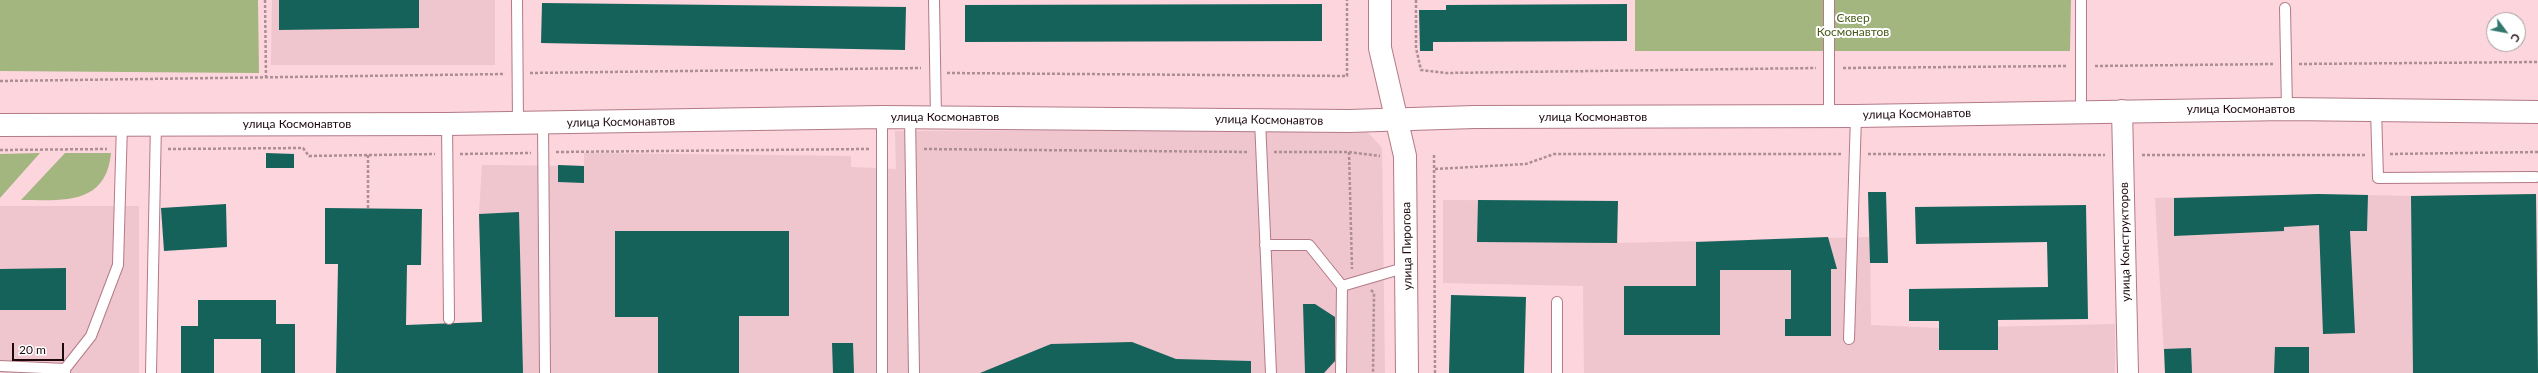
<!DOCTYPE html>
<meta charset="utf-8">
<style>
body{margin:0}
#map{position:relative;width:2538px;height:373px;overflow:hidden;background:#fcd5dd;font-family:Lato,sans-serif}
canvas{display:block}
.north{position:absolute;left:2486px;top:12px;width:40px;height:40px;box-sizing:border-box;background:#fff;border:1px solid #a59d9f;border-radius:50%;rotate:122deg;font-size:11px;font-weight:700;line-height:16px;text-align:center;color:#1d090e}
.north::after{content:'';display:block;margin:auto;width:14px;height:18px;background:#31776e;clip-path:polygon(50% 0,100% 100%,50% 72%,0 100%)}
.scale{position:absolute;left:12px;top:343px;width:52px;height:18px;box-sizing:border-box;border:2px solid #1d090e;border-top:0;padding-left:5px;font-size:12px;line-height:14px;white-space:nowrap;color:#1d090e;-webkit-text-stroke:3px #fff;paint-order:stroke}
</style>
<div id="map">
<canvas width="2538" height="373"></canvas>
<div class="north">С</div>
<div class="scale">20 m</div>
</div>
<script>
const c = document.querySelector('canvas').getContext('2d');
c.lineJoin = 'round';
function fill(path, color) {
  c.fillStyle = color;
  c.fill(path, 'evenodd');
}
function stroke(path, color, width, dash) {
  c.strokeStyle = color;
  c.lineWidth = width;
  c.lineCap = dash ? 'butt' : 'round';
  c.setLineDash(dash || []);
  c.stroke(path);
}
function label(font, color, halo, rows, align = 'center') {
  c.font = font + ' Lato,sans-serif';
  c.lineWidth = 4;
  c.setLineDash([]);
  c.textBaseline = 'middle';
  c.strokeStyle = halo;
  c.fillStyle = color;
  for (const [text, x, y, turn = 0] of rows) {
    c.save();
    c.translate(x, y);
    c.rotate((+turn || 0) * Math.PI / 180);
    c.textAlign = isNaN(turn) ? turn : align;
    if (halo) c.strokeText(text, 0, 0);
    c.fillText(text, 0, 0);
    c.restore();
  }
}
fill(new Path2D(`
 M272 0H495V65H271Z
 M1365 129 1382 148 1385 373H484L479 214 482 165 584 166V153L851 156V167L896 169 895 131Z
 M2318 194 2411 196 2536 194 2538 373H2165L2155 198Z
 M1443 200 1618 201V243L1870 237 1871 325 1939 328 2115 324V373H1584L1583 286 1443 283Z
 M0 206H139V373H0Z`), '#efc5ce');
fill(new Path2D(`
 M0 0H258L259 73 0 71Z
 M1635 0H2071L2070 51H1635Z
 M40 153 0 198V154Z
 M65 153H111C106 206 62 200 21 200Z`), '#a3b67f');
fill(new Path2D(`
 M279 0H419V28L279 30Z
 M542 3 906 7 905 50 541 43Z
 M1322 4V41L965 42V5Z
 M1627 4V41L1433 42V51H1420L1419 10H1446V5Z
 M266 153 294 154V168H266Z
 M558 165 584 166V183L558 182Z
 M1868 192H1886L1888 263H1870Z
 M2318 194 2368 195 2367 231H2350L2355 333 2323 334 2319 225 2284 227V231L2174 236V198Z
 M2536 194 2538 373H2413L2411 196Z
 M1478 200 1618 201 1617 243 1477 242Z
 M226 204 227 247 164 251 161 208Z
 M2086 205 2088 319 1998 320V350H1939V321H1909V289L2048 287 2047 242 1916 244 1915 207Z
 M325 208 422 209 421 265H407L406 325 482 322 479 214 519 212 523 373H336L338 264H325Z
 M615 231H789V316H739V373H658V317H615Z
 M1828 237 1837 269H1831V336H1785V319H1791V270H1720V335H1624V286H1696V242Z
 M66 268V310H0V269Z
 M1451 295 1526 297 1524 373H1449Z
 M198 300H276V324H295V373H261V339H214V373H181V326H198Z
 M1303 304H1315L1335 317V361L1324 373H1305Z
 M1132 342 1176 359 1251 361V373H980L1051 344Z
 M832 343H853L854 373H833Z
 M2275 347H2309V373H2274Z
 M2191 348 2192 373H2165L2164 349Z`), '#14625a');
const service = new Path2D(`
 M517 0 518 123
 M934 0 936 117
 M1829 0V116
 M2081 0V111
 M2285 8 2287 109
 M2376 109 2378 178 2536 177
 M910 117 914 373
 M1260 120 1271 373
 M543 123 545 373
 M447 124 449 319
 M1265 245H1309L1342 286
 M1849 339 1856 116
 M0 366 65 369
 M65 373V369L91 336 118 265 122 124
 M151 373 156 123
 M882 373V117
 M1341 373 1342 286 1407 267
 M1557 373V302`);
const minor = new Path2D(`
 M2122 110 2128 373`);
const tertiary = new Path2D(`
 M1380 0V48L1405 156 1407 373`);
const secondary = new Path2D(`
 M0 125 447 124 882 117 1349 121 1474 117 1856 116 2287 109 2538 112`);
stroke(service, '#b37a87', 12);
stroke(minor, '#b37a87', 22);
stroke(tertiary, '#b37a87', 24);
stroke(secondary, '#b37a87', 24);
stroke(new Path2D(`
 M265 0 266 77
 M1416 0V48L1421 70 1446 73 1816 68
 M2299 64 2538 62
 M2095 66 2274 64
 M1843 68 2068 66
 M530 73 921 68
 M947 73 1347 76V0
 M0 81 505 74
 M168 149 303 148 309 156 435 154
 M924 149 1249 152
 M0 150 107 149
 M556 152 869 149
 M1274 152H1349L1380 156
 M1349 152 1352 269
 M460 154 531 153
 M1868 154 2105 155
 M2390 154 2538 152
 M368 155V209
 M1434 155 1435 373
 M2142 155H2365
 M1435 169 1526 164 1554 154H1841
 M1371 290 1374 293 1373 373`), '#ae8e95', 2.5, [3, 2]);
stroke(service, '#fff', 10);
stroke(minor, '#fff', 20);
stroke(tertiary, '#fff', 22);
stroke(secondary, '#fff', 22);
label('12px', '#485b19', '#fff', [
 ["Сквер",1853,18],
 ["Космонавтов",1853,32]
]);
label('12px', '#1d090e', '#fff', [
 ["улица Космонавтов",2241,109],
 ["улица Космонавтов",1917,114,-1],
 ["улица Космонавтов",945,117],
 ["улица Космонавтов",1593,117],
 ["улица Космонавтов",1269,120,1],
 ["улица Космонавтов",621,122,-1],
 ["улица Космонавтов",297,124],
 ["улица Конструкторов",2125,242,-91],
 ["улица Пирогова",1407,246,-91]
]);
</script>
